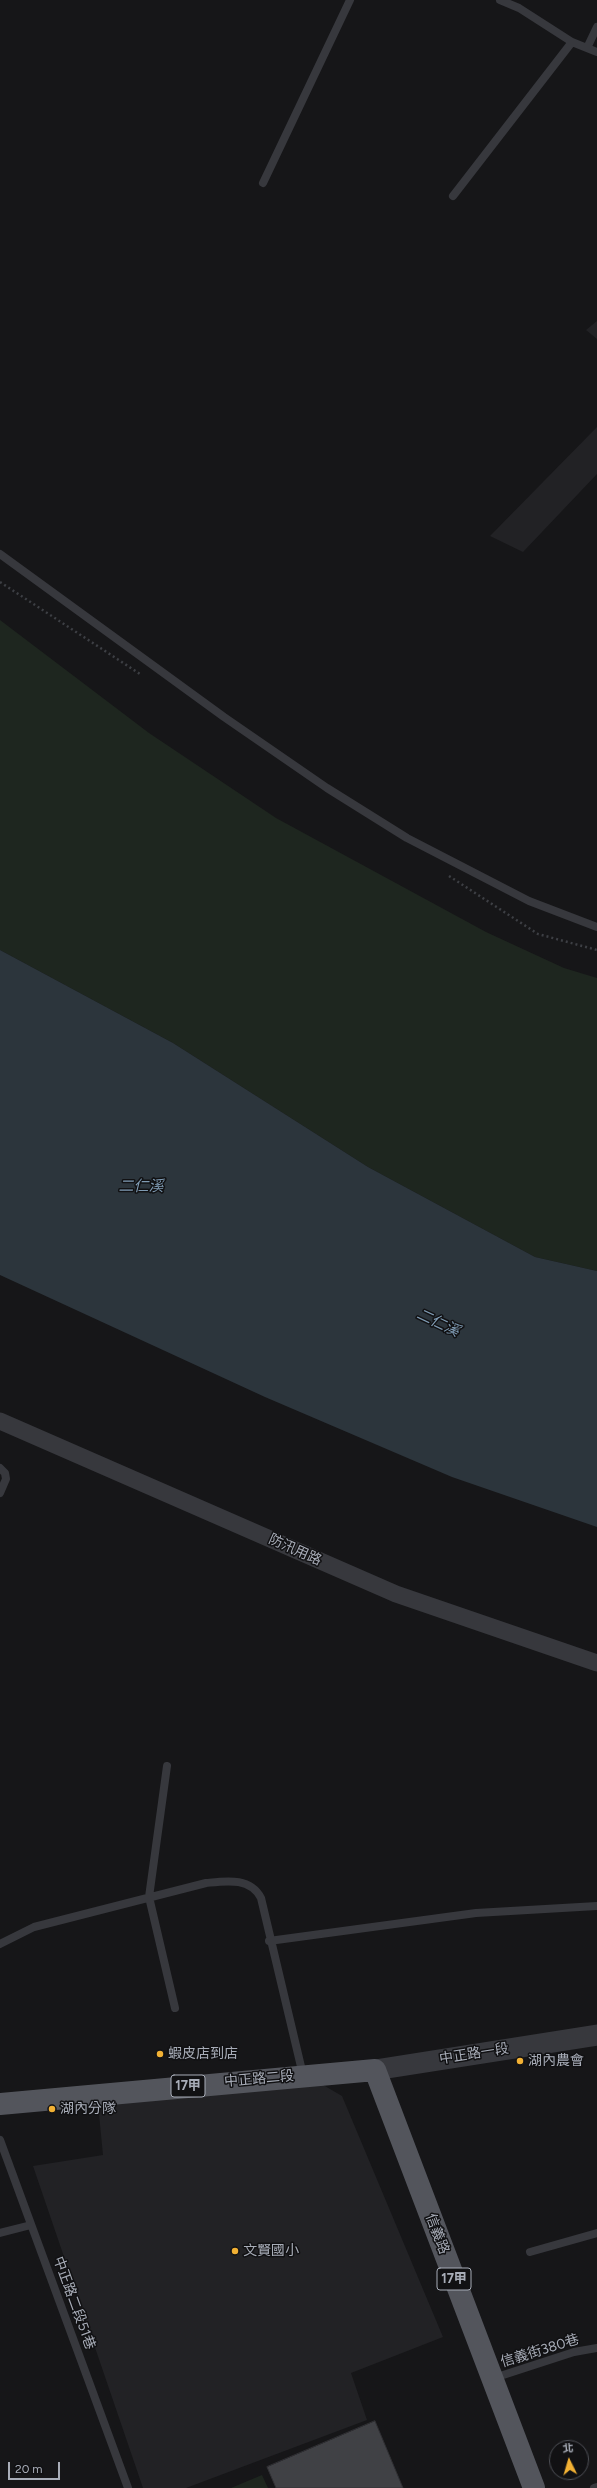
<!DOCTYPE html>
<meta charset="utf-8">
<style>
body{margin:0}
#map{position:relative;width:597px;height:2488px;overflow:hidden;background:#161618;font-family:Figtree,"Noto Sans TC",sans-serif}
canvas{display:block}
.north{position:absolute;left:549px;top:2440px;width:40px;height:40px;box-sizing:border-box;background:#111113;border:1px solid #4d4f55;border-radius:50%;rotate:355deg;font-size:11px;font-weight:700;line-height:16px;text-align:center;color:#a8adb8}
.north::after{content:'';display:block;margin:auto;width:14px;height:18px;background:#f2b134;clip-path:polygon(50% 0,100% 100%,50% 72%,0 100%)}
.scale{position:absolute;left:8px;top:2462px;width:52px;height:18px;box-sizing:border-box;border:2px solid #a8adb8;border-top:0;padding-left:5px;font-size:12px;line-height:14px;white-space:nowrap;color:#a8adb8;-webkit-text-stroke:3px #111113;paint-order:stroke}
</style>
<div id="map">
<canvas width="597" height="2488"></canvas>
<div class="north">北</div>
<div class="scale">20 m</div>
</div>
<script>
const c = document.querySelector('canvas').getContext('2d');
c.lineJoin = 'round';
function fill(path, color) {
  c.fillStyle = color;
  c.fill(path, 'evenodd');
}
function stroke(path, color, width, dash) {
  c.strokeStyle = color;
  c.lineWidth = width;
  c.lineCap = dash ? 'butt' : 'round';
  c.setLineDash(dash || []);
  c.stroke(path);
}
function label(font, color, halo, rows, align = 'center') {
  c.font = font + ' Figtree,"Noto Sans TC",sans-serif';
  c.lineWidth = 3;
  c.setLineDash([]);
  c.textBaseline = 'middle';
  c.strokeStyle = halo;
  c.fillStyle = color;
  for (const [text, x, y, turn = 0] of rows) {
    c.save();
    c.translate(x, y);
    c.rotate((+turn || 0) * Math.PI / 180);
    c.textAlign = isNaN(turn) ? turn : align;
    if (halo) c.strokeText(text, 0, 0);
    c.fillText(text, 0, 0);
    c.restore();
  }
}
fill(new Path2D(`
 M597 321V339L586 330Z
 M597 427V474L523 552 490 536Z
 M318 2082 342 2096 443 2337 351 2373 367 2420 186 2488H143L33 2166 103 2155 98 2104Z`), '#222225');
fill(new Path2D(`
 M0 620 149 733 276 818 486 932 564 968 597 978V1271L535 1257 368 1167 173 1043 0 950Z
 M262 2475 268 2488H231Z`), '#1e261f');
fill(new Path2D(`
 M0 950 173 1043 368 1167 535 1257 597 1271V1527L452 1477 265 1397 0 1275Z`), '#2c353c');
const building = new Path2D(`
 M375 2421 403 2488H276L267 2467Z`);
fill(building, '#404145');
stroke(building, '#303034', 1);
stroke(new Path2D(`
 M0 582 140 674
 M449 876 538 934 597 950`), '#3d3f44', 2.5, [2, 3]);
stroke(new Path2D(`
 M500 0 519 8 572 42 597 52
 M587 48 597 27
 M263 183 350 0
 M453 196 572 42
 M0 554 224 717 327 788 407 838 529 901 597 927
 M0 1468 5 1473 6 1479 0 1493
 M167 1766 149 1897 175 2008
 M269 1941 476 1913 597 1906
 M0 1944 34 1927 206 1883C226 1881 250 1877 261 1898L303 2075
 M0 2140 128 2488
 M0 2233 31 2225
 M530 2252 597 2233
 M494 2378 574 2352 597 2348
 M594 2488 597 2487`), '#37383d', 8);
stroke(new Path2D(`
 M0 1421 396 1594 597 1663`), '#37383d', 17);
stroke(new Path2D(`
 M375 2070 597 2035`), '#37383d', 21);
stroke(new Path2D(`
 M0 2104 375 2070 534 2488`), '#53555c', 22);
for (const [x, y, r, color] of [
 [160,2054,4,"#f2b134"],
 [520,2061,4,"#f2b134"],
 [52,2109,4,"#f2b134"],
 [235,2251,4,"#f2b134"]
]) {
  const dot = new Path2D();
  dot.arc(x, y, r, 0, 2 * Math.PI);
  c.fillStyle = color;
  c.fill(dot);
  stroke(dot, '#111113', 1.5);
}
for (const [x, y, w] of [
 [188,2086,34],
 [454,2279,34]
]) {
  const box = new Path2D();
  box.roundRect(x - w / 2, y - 11, w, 22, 3);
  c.fillStyle = '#111113';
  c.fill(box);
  stroke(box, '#a8adb8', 1);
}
label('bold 13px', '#a8adb8', null, [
 ["17甲",188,2086],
 ["17甲",454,2279]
]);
label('14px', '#a8adb8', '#111113', [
 ["防汛用路",295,1550,24],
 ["中正路一段",474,2054,-9],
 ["中正路二段",259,2079,-5],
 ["信義路",437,2234,69],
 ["中正路二段51巷",74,2303,70],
 ["信義街380巷",540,2351,-17]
]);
label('14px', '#a8adb8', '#111113', [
 ["蝦皮店到店",168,2054],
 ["湖內農會",528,2061],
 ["湖內分隊",60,2109],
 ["文賢國小",243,2251]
], 'left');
label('italic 15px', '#7f9bb3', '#111113', [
 ["二仁溪",141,1187],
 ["二仁溪",438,1323,25]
]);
</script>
